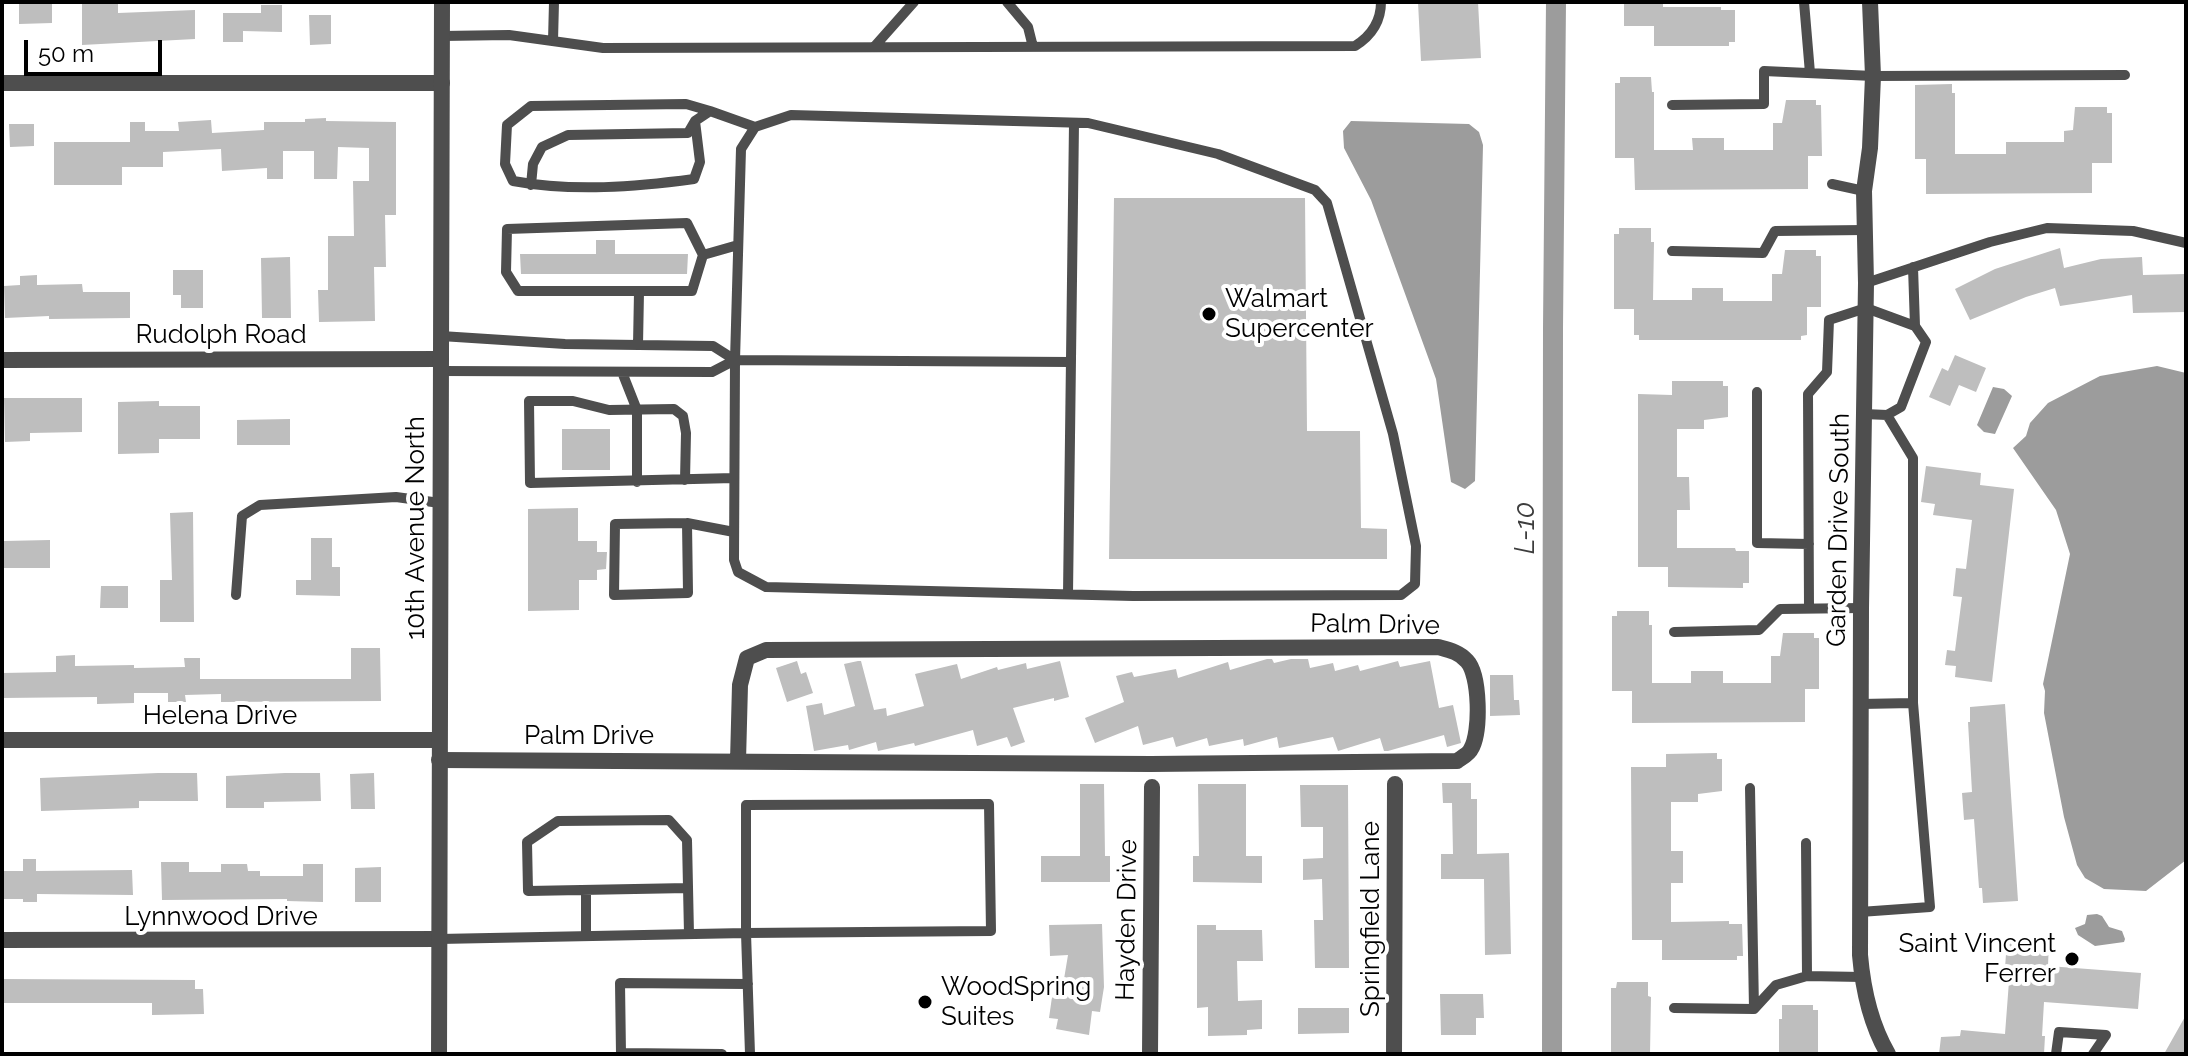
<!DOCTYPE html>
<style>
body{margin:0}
#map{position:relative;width:2188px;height:1056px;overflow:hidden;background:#fff;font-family:Raleway,sans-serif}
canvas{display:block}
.frame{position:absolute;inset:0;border:4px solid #000;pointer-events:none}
.scale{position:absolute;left:24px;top:40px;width:138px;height:36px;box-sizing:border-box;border:4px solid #000;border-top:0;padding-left:10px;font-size:24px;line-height:28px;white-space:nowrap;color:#000;-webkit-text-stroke:6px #fff;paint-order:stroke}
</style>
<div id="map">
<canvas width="2188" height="1056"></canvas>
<div class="frame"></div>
<div class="scale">50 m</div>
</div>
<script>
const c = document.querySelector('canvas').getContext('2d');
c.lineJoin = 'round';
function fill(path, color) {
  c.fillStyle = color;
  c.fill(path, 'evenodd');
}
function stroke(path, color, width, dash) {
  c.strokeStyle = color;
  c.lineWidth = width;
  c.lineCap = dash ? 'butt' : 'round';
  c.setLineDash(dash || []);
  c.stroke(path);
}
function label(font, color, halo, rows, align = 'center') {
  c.font = font + ' Raleway,sans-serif';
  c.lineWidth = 8;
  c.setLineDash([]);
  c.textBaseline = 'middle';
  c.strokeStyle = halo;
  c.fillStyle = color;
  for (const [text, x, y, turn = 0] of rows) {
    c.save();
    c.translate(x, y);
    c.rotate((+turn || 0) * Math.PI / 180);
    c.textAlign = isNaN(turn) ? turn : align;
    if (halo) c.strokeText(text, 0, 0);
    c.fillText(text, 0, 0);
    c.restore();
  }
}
fill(new Path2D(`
 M1351 121 1469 124 1479 132 1483 145 1475 481 1465 489 1451 482 1436 379 1371 200 1344 148 1343 131Z
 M2157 366 2186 373V804L2184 806 2186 860 2146 891 2104 889 2085 878 2077 865 2064 817 2044 713 2045 691 2043 684 2070 554 2056 510 2013 448 2026 436 2030 423 2048 403 2100 376Z
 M1993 387 2004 389 2012 396 1995 434 1984 432 1977 425Z
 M2097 914 2102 916 2109 927 2122 931 2125 939 2124 942 2095 946 2078 935 2075 928 2085 924 2087 915Z`), '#9c9c9c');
stroke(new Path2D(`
 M1552 1054 1553 328 1556 2`), '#9c9c9c', 20);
fill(new Path2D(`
 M19 2H52V23L19 24Z
 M82 2H118V13L195 10V39L82 45Z
 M1418 2H1478L1481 58 1421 61Z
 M1624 2H1663V7H1721V10H1735V42H1729V46H1654V26H1624Z
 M261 5H282V32L243 31V42H223V13H261Z
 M309 15H331V44L310 45Z
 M1620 77H1651L1652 92H1654V150H1693L1692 138H1724V150H1773V123H1782L1786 100H1816V105H1821L1822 156H1808V189L1635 190 1634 158H1615V83H1620Z
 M1952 84V93H1955V154H2006V142H2064V131L2073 130 2075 107H2107V113H2112V163H2092V193L1926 194V159H1915V85Z
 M326 118V121L396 122V215H385L386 267H374L375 321 319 322 318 290H328V236H354L353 181H369V148L338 147 337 179H314V151H283V179H267V168L222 171 221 149 163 152V167H122V185H54V142H130V122H145V131H179L178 122 211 120 212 133 264 130V122H305V119Z
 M9 124H34V146L10 147Z
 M1114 198H1305L1307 431H1360L1361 528 1387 529V559H1109Z
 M1619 228H1651V242H1654L1653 300H1692V288H1723V301H1772V274H1782L1785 250H1816V256H1821V307H1807V335L1801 336V340H1639V335H1634V309H1614V234H1619Z
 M596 240H615V254H688L687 274H521L520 254H596Z
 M2060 248 2064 268 2101 259 2142 257 2143 275 2186 274V312L2133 313 2132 295 2060 306 2055 288 2026 297 1970 320 1955 289 1995 269Z
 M290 257 291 318H262L261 258Z
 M173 270H203V308H181V295H173Z
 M37 275V285L82 284 83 292H130V318L49 319V316L5 318 4 286 20 285V276Z
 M1955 355 1986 368 1976 392 1959 385 1950 406 1929 397 1942 368 1948 371Z
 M1672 381H1723V386H1728V417L1704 420V429H1677V477H1689L1690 510H1677V548H1735L1736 551H1749V583H1743V588L1668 587V567H1638V394L1672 395Z
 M4 398H82V432L30 433V441L5 442Z
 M159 401V406H200V439H159V453L118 454V402Z
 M290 419V445H237V420Z
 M562 429H610V470H562Z
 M1926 466 1981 473 1980 485 2014 489 1992 682 1955 677 1956 666 1945 665 1947 650 1955 651 1962 597 1953 596 1956 568 1966 569 1972 520 1933 515 1935 504 1921 502Z
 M578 508V541H597V552H607L606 569 597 570V580H579V610L528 611V509Z
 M193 512 194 622H160V580H172L170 513Z
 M311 538H332V567H340V596L296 595V580H311Z
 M50 540V568H4V541Z
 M101 586H128V608H100Z
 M1617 611H1649V625H1652V683H1691V671H1723V683H1771V656H1780L1783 633H1814V638H1819V689H1805V722L1632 723V691H1612V616H1617Z
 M351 648H380L381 701 221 702V694L185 695 186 702H168V693H134V703L97 704V697L2 698V673L56 672V656L75 655V666L134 665V668L185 667 184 658H200V679H351Z
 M1267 659H1272L1274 663 1291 659H1308L1310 668 1333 663 1335 671 1358 665 1360 671 1398 661 1400 667 1430 661 1439 708 1453 705 1461 743 1447 747 1444 735 1388 751H1384L1380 738 1338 751 1333 737 1279 748 1277 737 1244 746 1243 739 1209 746 1207 738 1176 747 1173 737 1143 745 1138 726 1095 743 1085 718 1124 702 1116 676 1132 672 1134 677 1176 669 1178 678 1228 662 1230 670Z
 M797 661 801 674 806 672 813 693 787 702 776 668Z
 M858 661H861L874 710 886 708 887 716 924 706 915 674 957 664 961 679 997 667 998 670 1026 663 1027 669 1060 661 1069 697 1054 701V698L1013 708 1025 742 1011 747 1007 737 977 746 973 730 915 746 914 743 878 751 876 742 849 750 848 745 814 751 806 706 822 703 824 715 855 706 844 664Z
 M1490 675H1513L1514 700H1519L1520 715 1490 716Z
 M2005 704 2018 901 1983 903 1982 888H1979L1974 819 1964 820 1962 793 1972 792 1968 722H1970V707Z
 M1717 753V759H1722V791L1698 794V802H1671V851H1683V883H1671V922L1729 921V924H1742L1743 956H1737V960H1662V940H1632L1631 767H1666V754Z
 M158 773H197L198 801H139V808L41 811 40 778Z
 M285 773H320L321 801 264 802V808H226V776Z
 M374 773 375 809H351L350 774Z
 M1442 783H1471V799H1477V854L1509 853 1511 954 1485 955 1484 879H1441V854H1453L1452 803H1443Z
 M1080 784H1104L1105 856H1110V882H1041V856H1080Z
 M1198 784H1246V856H1262V883L1193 882V856H1199Z
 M1300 785H1348L1349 968H1315L1314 920H1323L1322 879 1303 880V859L1323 858V827H1301Z
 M23 859H36V871L132 870 133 895 37 894V902H23V899H2V871H23Z
 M161 862H189V872H221V864H247L248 871H260V876H303V864H323V902L287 901V899L162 900Z
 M381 867V902H355V868Z
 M1102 924 1104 987 1100 1012 1092 1011 1089 1035 1056 1029 1058 1019 1049 1018 1053 990 1062 991 1068 955 1050 956 1049 925Z
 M1197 925H1216V930H1262L1263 961H1237L1238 1001 1262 1000V1029L1247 1030V1035L1208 1036V1007L1197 1008Z
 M2012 939 2049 941 2048 966 2141 973 2138 1009 2044 1002 2042 1036H2045L2044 1054H1939L1941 1037 1960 1036 1961 1030 2005 1034 2010 968H2005L2007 940 2012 941Z
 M2 979 195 980V989H203L204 1014 152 1015V1003H2Z
 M1617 982H1648V996L1651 997 1650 1054H1611V988H1616Z
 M1440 994H1483L1484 1018H1476V1035H1441Z
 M1782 1005H1813V1010H1818V1054H1779V1019H1782Z
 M1298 1008H1349V1033L1298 1034Z
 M2186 1015V1054H2164Z`), '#bebebe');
stroke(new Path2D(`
 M1007 2 1028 27 1033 47
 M1804 2 1810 73
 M442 36 509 35 603 48 1355 46C1371 36 1381 22 1381 2
 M553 41 554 2
 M874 47 914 2
 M1672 105 1764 104V71L1873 76 2125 75
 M791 115 1088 123 1218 154 1315 190 1327 203 1393 434 1416 546 1415 584 1401 595 1133 596 766 587 738 572 734 560 735 360 741 149 755 127Z
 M695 121 700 162 694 179C635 187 573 192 513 181L505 164 507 125 531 106 686 104 710 111
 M1832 184 1864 191
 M531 185 533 164 542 147 568 135 688 133 695 121 710 111 755 127
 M1672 251 1763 253 1775 231 1864 230
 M703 255 687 223 507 229 506 272 518 291H692L703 255 738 245
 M1866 283 1990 242 2047 228 2133 231 2186 243
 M441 336 565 344 713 346 735 360
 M638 345 639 292
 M441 371 712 372 735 360 1071 362
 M622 372 637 410V482
 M1757 392V543L1809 544
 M1887 415 1901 407 1926 342 1915 326 1913 267
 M685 480 686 433 683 416 674 409 609 410 573 401H529L530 483 734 478
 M687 523 688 593 614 595 615 524 687 523 734 532
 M1068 594 1074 123
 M236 595 242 516 260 505 396 497 440 503
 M1809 608 1808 394 1827 372 1829 320 1866 308 1915 326
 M1674 632 1759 630 1780 609 1861 608
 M1861 704 1913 703
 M1750 788 1754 1009
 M1806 843 1807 976
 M688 888 528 891 527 842 558 821 669 820 687 840 689 934
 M586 890V936
 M1860 912 1930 907 1913 703V458L1887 415 1864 414
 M439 939 746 933 991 931 989 804 746 805V933L750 1054
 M1674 1008 1754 1009 1776 985 1807 976 1862 977
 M621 1053 722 1054
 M621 1054 620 983 748 984
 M2056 1054 2059 1032 2106 1035 2093 1054`), '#4e4e4e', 10);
stroke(new Path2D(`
 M1870 2 1873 76 1870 148 1864 191 1866 283 1861 608 1860 955C1863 990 1870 1023 1888 1054
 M2 83H442
 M2 360 441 359
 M2 740H439
 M439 760 1151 764 1457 761C1461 758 1469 754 1471 749 1481 732 1480 675 1467 661 1459 652 1449 650 1438 647L766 650 747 658 740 685 738 761
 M2 940 439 939
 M1150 1054 1152 787
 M1394 1054 1395 784`), '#4e4e4e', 16);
stroke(new Path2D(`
 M439 1054 442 2`), '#4e4e4e', 16);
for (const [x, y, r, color] of [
 [1209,314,8,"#000"],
 [2072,959,8,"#000"],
 [925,1002,8,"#000"]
]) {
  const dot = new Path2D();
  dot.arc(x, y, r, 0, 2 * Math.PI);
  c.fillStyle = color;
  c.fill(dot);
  stroke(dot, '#fff', 3);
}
label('26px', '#000', '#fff', [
 ["Walmart",1225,299],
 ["Supercenter",1225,329],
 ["Saint Vincent",2056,944,"right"],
 ["Ferrer",2056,974,"right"],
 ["WoodSpring",941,987],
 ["Suites",941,1017]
], 'left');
label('26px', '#000', '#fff', [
 ["Rudolph Road",221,335],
 ["10th Avenue North",416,528,-90],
 ["Garden Drive South",1839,530,-89],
 ["Palm Drive",1375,625,1],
 ["Helena Drive",220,716],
 ["Palm Drive",589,736],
 ["Lynnwood Drive",221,917],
 ["Springfield Lane",1371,919,-90],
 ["Hayden Drive",1127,920,-89]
]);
label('italic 28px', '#3d3d3d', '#fff', [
 ["L-10",1526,528,-90]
]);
</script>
